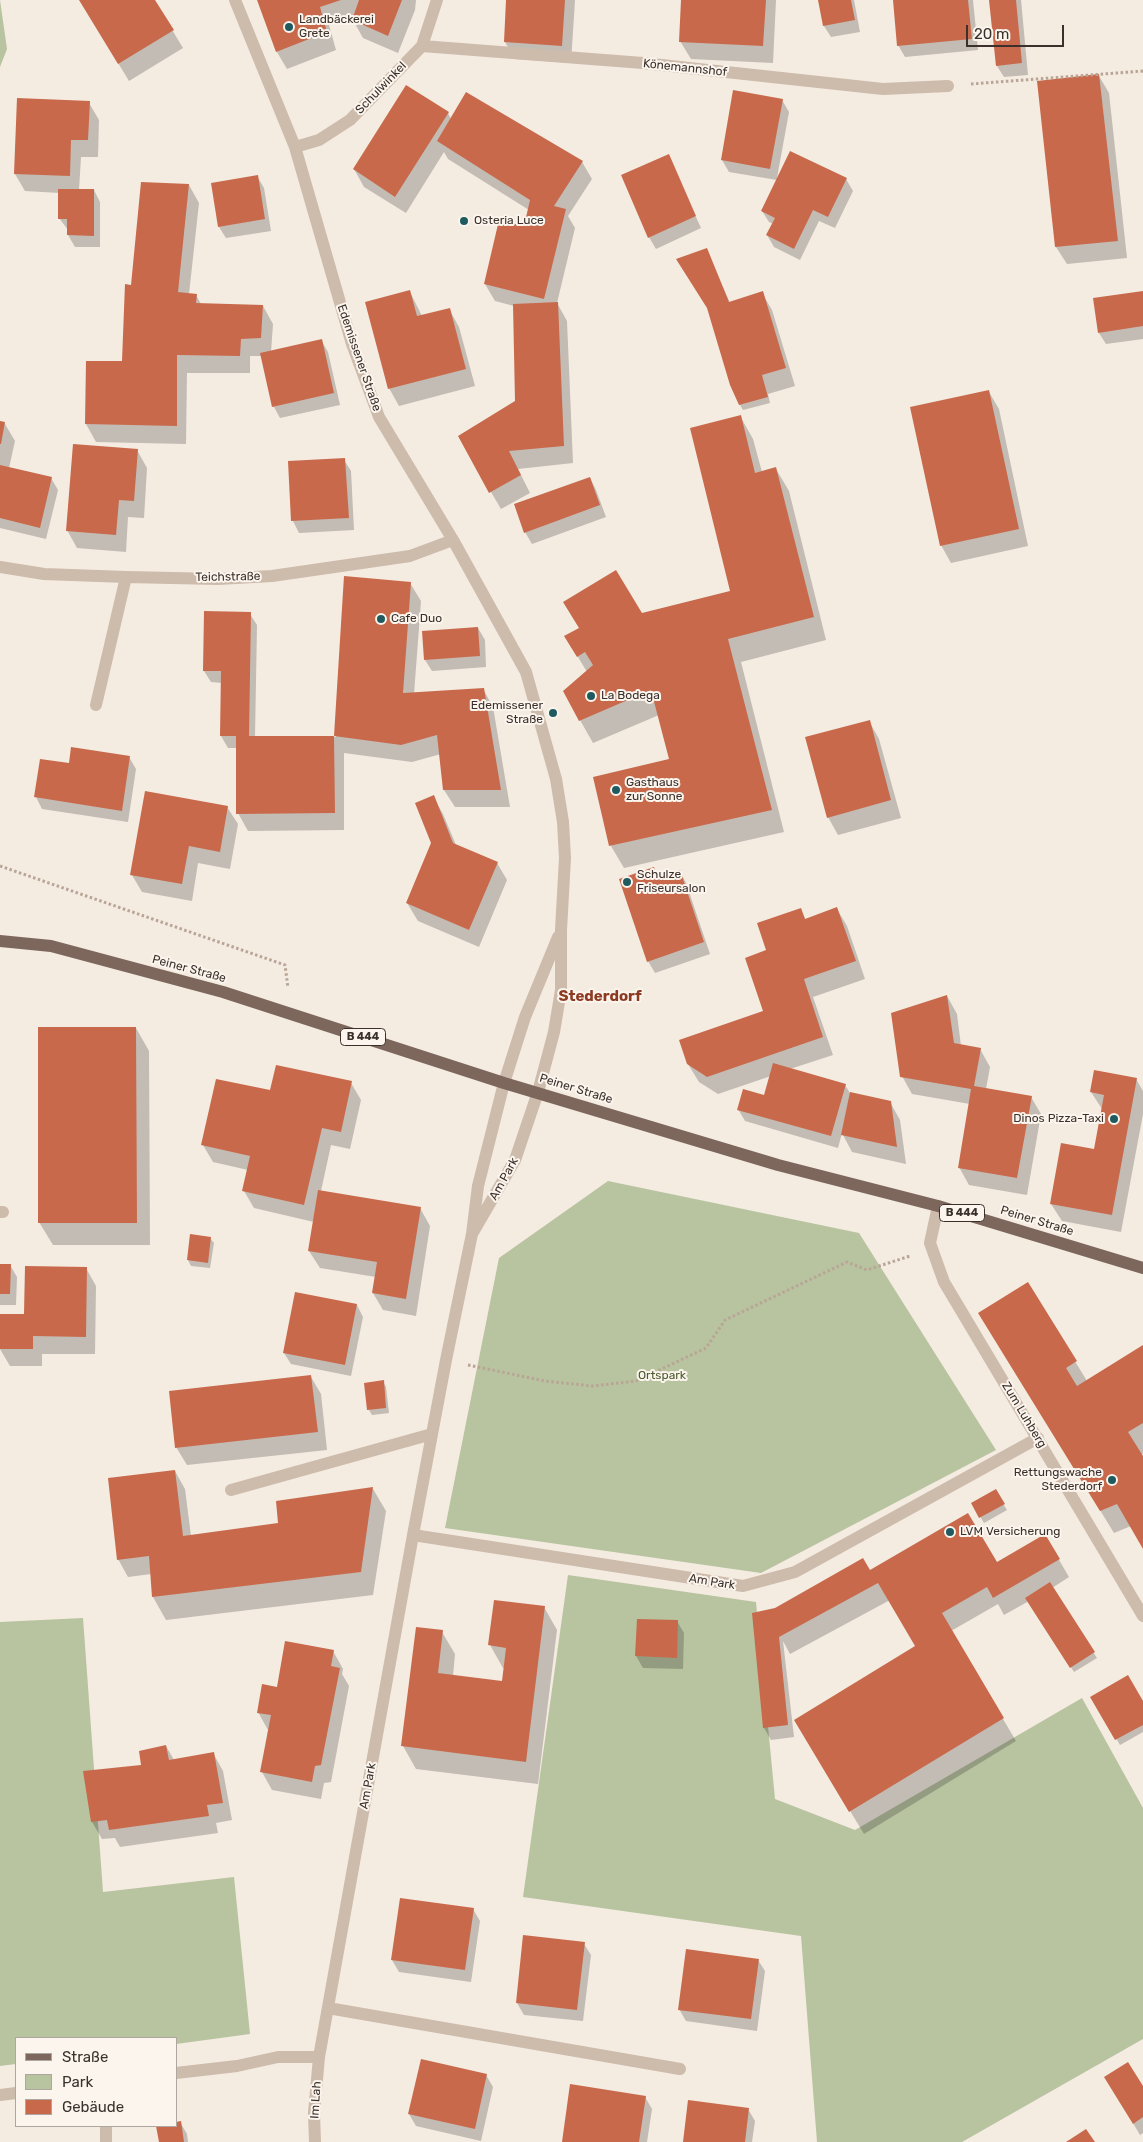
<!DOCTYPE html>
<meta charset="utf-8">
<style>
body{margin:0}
#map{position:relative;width:1143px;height:2142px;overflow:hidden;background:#f4ebe1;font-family:Rubik,sans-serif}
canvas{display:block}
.legend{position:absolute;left:15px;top:2037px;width:162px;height:90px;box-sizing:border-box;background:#fbf5ee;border:1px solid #aea6a0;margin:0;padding:6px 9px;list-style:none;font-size:15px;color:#3b302b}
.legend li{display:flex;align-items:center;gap:10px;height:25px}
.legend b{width:25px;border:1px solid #aea6a0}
.scale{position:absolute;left:966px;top:25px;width:98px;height:22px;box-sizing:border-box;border:2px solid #3b302b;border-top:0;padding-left:6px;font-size:15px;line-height:18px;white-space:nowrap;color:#3b302b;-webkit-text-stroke:4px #fbf5ee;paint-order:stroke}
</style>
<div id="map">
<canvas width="1143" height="2142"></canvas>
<ul class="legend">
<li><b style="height:6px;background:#7d675c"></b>Straße</li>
<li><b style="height:14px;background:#b8c4a0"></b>Park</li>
<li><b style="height:14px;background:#c8694b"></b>Gebäude</li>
</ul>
<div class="scale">20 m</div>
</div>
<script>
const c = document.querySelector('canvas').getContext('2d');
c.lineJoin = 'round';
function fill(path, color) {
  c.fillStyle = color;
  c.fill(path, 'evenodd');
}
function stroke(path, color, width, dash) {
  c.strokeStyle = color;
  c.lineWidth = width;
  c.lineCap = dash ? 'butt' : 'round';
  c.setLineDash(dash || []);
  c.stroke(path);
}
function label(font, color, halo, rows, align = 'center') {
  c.font = font + ' Rubik,sans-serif';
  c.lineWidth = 4;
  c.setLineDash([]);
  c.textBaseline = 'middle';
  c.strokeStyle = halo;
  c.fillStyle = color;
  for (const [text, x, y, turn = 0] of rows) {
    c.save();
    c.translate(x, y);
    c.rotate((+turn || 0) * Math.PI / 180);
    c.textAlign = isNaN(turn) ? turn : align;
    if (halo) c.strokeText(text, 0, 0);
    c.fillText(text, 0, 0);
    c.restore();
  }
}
fill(new Path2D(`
 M0 0 7 49 0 67Z
 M608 1181 859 1233 996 1450 761 1573 445 1528 499 1258Z
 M568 1575 756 1602 775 1799 855 1830 1082 1698 1143 1808V2039L962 2142H817L801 1936 523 1897Z
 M83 1618 103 1892 234 1877 250 2034 176 2044V2038H16V2064L0 2066V1622Z`), '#b8c4a0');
fill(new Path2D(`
 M80 0H154L183 48 129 81Z
 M259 0H416L415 10 398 53 363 38 353 20 354 17 329 25 336 50 287 69 277 52Z
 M508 0H575L571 63 515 59 505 42Z
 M682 0H776L773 63 691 59 680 41Z
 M819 0H854L860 32 831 37 824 26Z
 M894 0H973L978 50 905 57 898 45Z
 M990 0H1021L1028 75 1004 77 997 66Z
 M1099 76 1109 93 1127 258 1067 264 1056 247 1038 82Z
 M782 100 789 112 777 178 846 179 853 191 835 228 819 221 800 260 774 247 767 235 773 224 769 222 762 211 777 180 729 172 722 160Z
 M89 103 99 120 98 157H81L79 190H94L100 202V247H75L68 235V230L59 218 60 193 25 191 15 174Z
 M448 113 451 119 582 162 592 179 568 216 575 228 557 303 567 321 573 463 518 469 530 493 501 509 491 492 517 401 514 306 495 301 485 284 525 227 529 210 448 159 444 152 406 213 364 187 354 169Z
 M668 156 701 228 656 249 649 237Z
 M257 176 264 188 271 231 226 238 219 227Z
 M189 185 199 203 189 294 196 295 201 304 263 306 273 324 271 352 321 340 328 352 340 405 280 418 274 407 262 356H250V373H187L186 444 96 442 86 424 124 362 132 286Z
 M706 249 730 303 762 293 772 310 795 386 768 394 770 403 743 410 740 405 732 385Z
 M410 292 422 316 449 309 459 327 475 386 399 406 389 388Z
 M1143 293V339L1106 344 1099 333Z
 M989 392 999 409 1028 546 951 563 941 545Z
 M740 416 753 439 762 472 776 469 789 491 826 640 741 662 784 832 624 868 611 846 671 760 659 715 593 743 580 720 587 672 566 637 655 636 732 592Z
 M0 423 5 424 15 441 9 468 51 478 58 490 46 539 0 528Z
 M137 450 147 468 144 518 128 517 126 552 77 548 67 530Z
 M344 460 351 471 354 530 299 533 293 521 289 463Z
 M590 478 596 490 606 517 532 544 525 532Z
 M346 577 410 583 421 601 414 694 483 689 493 707 510 807H455L444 790 441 754 412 762 344 753V830L248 831 238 813 237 748H228L221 736 222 683 211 682 204 671 250 614 257 625 255 737H336Z
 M478 628 485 640 486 667 432 671 425 660Z
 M869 721 879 739 901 818 838 835 828 817Z
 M129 757 136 769 128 822 42 809 36 797 70 765Z
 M433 797 443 814 456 845 497 863 507 880 479 947 418 921 407 903 432 844Z
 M227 807 238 824 230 869 198 863 192 901 142 892 132 875Z
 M653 869 659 878 680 871 686 883 710 954 655 973 648 961Z
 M837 909 847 926 865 979 813 997 833 1055 790 1069 845 1085 850 1093 890 1102 900 1120 906 1164 852 1152 842 1133 838 1148 745 1121 738 1109 765 1097 771 1076 718 1094 699 1082 688 1064 765 1012 767 951 800 910 806 920Z
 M947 996 957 1014 961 1046 980 1049 990 1067 986 1089 1031 1097 1041 1114 1027 1195 969 1185 959 1167 970 1104 912 1094 902 1076Z
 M136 1028 149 1051 150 1245H53L39 1222Z
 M1136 1079 1143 1091V1114L1121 1232 1062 1221 1051 1204 1095 1150 1102 1109 1091 1092Z
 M351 1083 361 1100 350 1149 331 1145 321 1191 420 1208 430 1226 416 1316 383 1310 373 1293 376 1277 320 1268 309 1251 314 1222 254 1208 244 1191 248 1170 213 1162 203 1145 271 1092Z
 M210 1238 214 1243 210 1268 191 1266 188 1260Z
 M0 1265H10L17 1277 16 1305H0Z
 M86 1268 96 1286 95 1354H42V1366H10L0 1349 25 1315Z
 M1027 1283 1087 1381 1143 1347V1454L1141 1455 1143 1458V1546L1131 1526 1114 1533 990 1330Z
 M357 1305 363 1317 351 1376 291 1364 284 1353Z
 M311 1377 321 1394 327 1450 187 1465 176 1447Z
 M383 1382 386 1387 389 1413 372 1415 369 1410Z
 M175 1471 185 1489 191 1536 280 1524 373 1489 386 1511 373 1595 166 1620 153 1597 151 1574 128 1577 118 1559Z
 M995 1491 1007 1510 984 1523 972 1503Z
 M1045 1536 1069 1577 1052 1588 1097 1658 1074 1672 1029 1601 1004 1615 998 1604 951 1631 1016 1741 864 1834 809 1743 916 1646 890 1600 790 1654 783 1641 794 1737 771 1740 764 1728 753 1614 776 1609 869 1572 996 1564Z
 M544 1607 557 1630 538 1784 416 1769 403 1746 442 1632 455 1654 453 1676 503 1682 505 1668H503L490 1645Z
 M638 1620 677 1621 684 1633 683 1669 643 1668 636 1656Z
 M333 1651 343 1669 342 1674 349 1686 331 1782 324 1783 321 1799 272 1790 262 1772 268 1730 258 1712 278 1688Z
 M1092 1698 1143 1704V1732L1120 1745Z
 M166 1746 174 1760 213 1753 223 1771 232 1820 216 1823 218 1833 120 1847 115 1838 102 1839 92 1822 142 1766Z
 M473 1909 480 1921 471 1982 399 1972 392 1960Z
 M584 1944 591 1955 583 2021 524 2015 517 2003Z
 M758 1960 765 1971 757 2031 686 2021 679 2009Z
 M486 2075 493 2087 481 2141 416 2126 409 2114Z
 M1106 2077 1143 2089V2133L1140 2135Z
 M645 2097 652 2109 647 2142H563Z
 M748 2109 755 2121 752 2142H684Z
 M180 2122 187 2134 188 2142H160L157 2126H176Z`), '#0003');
fill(new Path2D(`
 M79 0H155L174 30 118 64Z
 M257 0H341L320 7 327 32 276 52Z
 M359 0H402L388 36 352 20Z
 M506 0H565L562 46 504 42Z
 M681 0H766L763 46 679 42Z
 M818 0H851L855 20 823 26Z
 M893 0H968L972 39 897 46Z
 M989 0H1016L1022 63 996 66Z
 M1099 74 1118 241 1055 247 1037 81Z
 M406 85 449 112 395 197 353 169Z
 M733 90 783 99 770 169 721 160Z
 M466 92 583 161 554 206 566 209 544 299 484 284 499 220 524 226 530 200 437 141Z
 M17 98 90 101 88 140H71L70 176 14 174Z
 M790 151 847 178 828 217 813 210 794 249 766 235 775 218 761 211Z
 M669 154 696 216 648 238 621 175Z
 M258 175 265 219 218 227 211 183Z
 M141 182 189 184 178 292 197 294 196 303 263 305 261 338 241 339 240 356 177 355V426L85 424 86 361H122L125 284 131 285Z
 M58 189H94V236L67 235V219H58Z
 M707 248 729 302 763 291 786 368 762 375 768 397 739 405 730 385 707 308 676 259Z
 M410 290 417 316 450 308 466 369 388 389 365 302Z
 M1143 291V326L1098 333 1093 298Z
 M558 302 564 446 509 451 521 475 489 493 458 436 515 401 513 304Z
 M322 339 334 393 272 407 260 353Z
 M989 390 1019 529 940 546 910 407Z
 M741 415 755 473 776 467 814 617 728 639 772 810 609 846 593 777 669 759 651 690 579 721 563 691 593 665 585 652 577 657 564 636 579 628 563 602 616 570 642 613 730 591 690 428Z
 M0 421 5 422 1 444H0Z
 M73 444 138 449 134 501 119 500 116 535 66 531Z
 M345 458 349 518 291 521 288 461Z
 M0 465 52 477 40 528 0 518Z
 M590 477 600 505 524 533 514 504Z
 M344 576 411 582 403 693 484 688 501 790H443L437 735 401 745 334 736Z
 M204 611 251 612 249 736H334L335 813 236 814V736H220L221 671H203Z
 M478 627 480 656 424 660 422 631Z
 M870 720 891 800 827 818 805 737Z
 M71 747 130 756 122 811 34 797 40 759 69 763Z
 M145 791 228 806 220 852 189 846 182 884 130 875Z
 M434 795 453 843 498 862 469 930 406 903 431 843 415 803Z
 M654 867 658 878 680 870 704 942 647 962 619 879Z
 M837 907 856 961 804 979 823 1037 707 1077 687 1064 679 1040 763 1011 745 958 766 950 757 923 801 908 805 919Z
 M947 995 954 1043 981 1048 974 1086 1032 1096 1017 1178 958 1168 971 1089 900 1077 891 1013Z
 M38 1027H136L137 1223H38Z
 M773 1063 846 1084 831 1136 737 1110 743 1089 764 1095Z
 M276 1065 352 1081 341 1132 322 1128 304 1205 242 1191 250 1156 201 1145 216 1079 270 1090Z
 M1094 1070 1137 1078 1112 1215 1050 1204 1061 1143 1094 1149 1104 1095 1090 1092Z
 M850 1092 891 1101 897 1147 841 1135Z
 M318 1190 421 1207 406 1299 372 1293 377 1262 308 1251Z
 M190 1234 211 1237 208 1263 187 1260Z
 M0 1264H11L10 1294H0Z
 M25 1266 87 1267 86 1337 33 1336V1349H0V1314H24Z
 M1028 1282 1077 1361 1066 1368 1077 1386 1143 1345V1423L1128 1432 1143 1456V1549L1117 1504 1100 1511 978 1313Z
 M295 1292 357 1304 345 1365 283 1353Z
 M311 1375 318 1432 175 1448 169 1391Z
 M384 1380 386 1408 367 1410 364 1383Z
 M175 1470 183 1536 278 1523 276 1501 373 1487 361 1572 152 1597 149 1556 117 1560 108 1478Z
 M996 1489 1005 1504 979 1518 971 1503Z
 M968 1513 997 1562 1045 1534 1060 1559 993 1598 987 1587 942 1613 1004 1718 849 1812 794 1720 915 1646 878 1583 779 1637 788 1725 763 1728 752 1613 775 1608 863 1558 870 1570Z
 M1050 1582 1095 1652 1070 1668 1025 1598Z
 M494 1600 545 1606 526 1762 401 1746 416 1627 443 1630 438 1673 502 1681 506 1648 488 1645Z
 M637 1619 678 1620 677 1658 635 1656Z
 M285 1641 334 1650 331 1666 340 1668 321 1765 315 1766 312 1782 260 1772 271 1715 257 1713 262 1684 277 1687Z
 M1128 1675 1143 1701V1725L1115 1740 1090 1697Z
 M166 1745 169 1760 214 1752 223 1803 207 1805 209 1816 109 1830 107 1820 91 1822 83 1771 141 1765 139 1751Z
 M400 1898 474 1908 465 1970 391 1960Z
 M523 1935 585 1942 577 2010 516 2003Z
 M686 1949 759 1959 751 2019 678 2010Z
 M421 2059 487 2074 475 2129 408 2114Z
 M1128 2062 1143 2086V2117L1133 2124 1104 2077Z
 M570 2084 646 2096 639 2142H562Z
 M688 2100 749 2108 745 2142H683Z
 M181 2121 184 2142H159L156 2126H176V2122Z
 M1086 2129 1095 2142H1066Z`), '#c8694b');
stroke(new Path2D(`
 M971 84 1143 71
 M0 866 285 965 288 988
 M468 1365 545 1381 592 1386 636 1381 706 1348 725 1320 847 1262 867 1270 910 1256`), '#b9a596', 3, [2.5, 2.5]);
stroke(new Path2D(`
 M235 0 295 147 352 344 379 417 453 540 526 672 556 779 563 822 565 858 561 930V990L554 1032 538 1092 515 1160 472 1234
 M422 46 643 63 883 89 948 86
 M295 147 319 140 350 120 422 46 437 0
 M0 567 44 574 126 577 218 579 272 576 410 556 453 540
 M96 705 126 577
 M938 1206 930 1243 944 1282 1143 1616
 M0 1212H3
 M231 1490 432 1434
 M413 1535 743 1586 795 1572 1038 1438
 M328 2008 680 2069
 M176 2073 237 2066 278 2057H319
 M0 2095 16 2093
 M106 2126V2142
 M315 2142 314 2113 319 2057 413 1535 446 1360 472 1234 478 1186 504 1083 525 1017 558 937`), '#cdbbac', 12);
stroke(new Path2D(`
 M0 941 51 946 223 992 504 1083 778 1165 938 1206 1143 1268`), '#7d675c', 12);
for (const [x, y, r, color] of [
 [289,27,5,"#1f5a5e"],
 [464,221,5,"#1f5a5e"],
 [381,619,5,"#1f5a5e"],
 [591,696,5,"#1f5a5e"],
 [553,713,5,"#1f5a5e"],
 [616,790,5,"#1f5a5e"],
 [627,882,5,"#1f5a5e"],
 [1114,1119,5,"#1f5a5e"],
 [1112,1480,5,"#1f5a5e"],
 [950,1532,5,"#1f5a5e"]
]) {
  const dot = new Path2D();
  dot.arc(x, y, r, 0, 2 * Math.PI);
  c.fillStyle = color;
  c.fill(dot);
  stroke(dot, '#fbf5ee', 2);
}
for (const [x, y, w] of [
 [363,1037,45],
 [962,1213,45]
]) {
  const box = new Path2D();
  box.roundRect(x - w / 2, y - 8.5, w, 17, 4);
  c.fillStyle = '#fbf5ee';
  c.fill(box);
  stroke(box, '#3b302b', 1);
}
label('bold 11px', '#3b302b', null, [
 ["B 444",363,1037],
 ["B 444",962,1213]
]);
label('12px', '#3b302b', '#fbf5ee', [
 ["Landbäckerei",299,20],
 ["Grete",299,34],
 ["Osteria Luce",474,221],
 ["Cafe Duo",391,619],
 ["La Bodega",601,696],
 ["Edemissener",543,706,"right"],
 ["Straße",543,720,"right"],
 ["Gasthaus",626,783],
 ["zur Sonne",626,797],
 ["Schulze",637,875],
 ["Friseursalon",637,889],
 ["Dinos Pizza-Taxi",1104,1119,"right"],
 ["Rettungswache",1102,1473,"right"],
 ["Stederdorf",1102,1487,"right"],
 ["LVM Versicherung",960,1532]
], 'left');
label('12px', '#3b302b', '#fbf5ee', [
 ["Könemannshof",685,68,6],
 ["Schulwinkel",381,88,-46],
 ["Edemissener Straße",359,358,71],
 ["Teichstraße",228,577,-1],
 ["Peiner Straße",189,969,15],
 ["Peiner Straße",576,1089,17],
 ["Am Park",504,1179,-61],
 ["Peiner Straße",1037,1221,17],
 ["Zum Luhberg",1024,1415,59],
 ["Am Park",712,1582,9],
 ["Am Park",368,1786,-80],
 ["Im Lah",316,2100,-86]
]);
label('12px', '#4a5a2e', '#fbf5ee', [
 ["Ortspark",662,1376]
]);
label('bold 15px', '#8c3b22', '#fbf5ee', [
 ["Stederdorf",600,997]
]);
</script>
